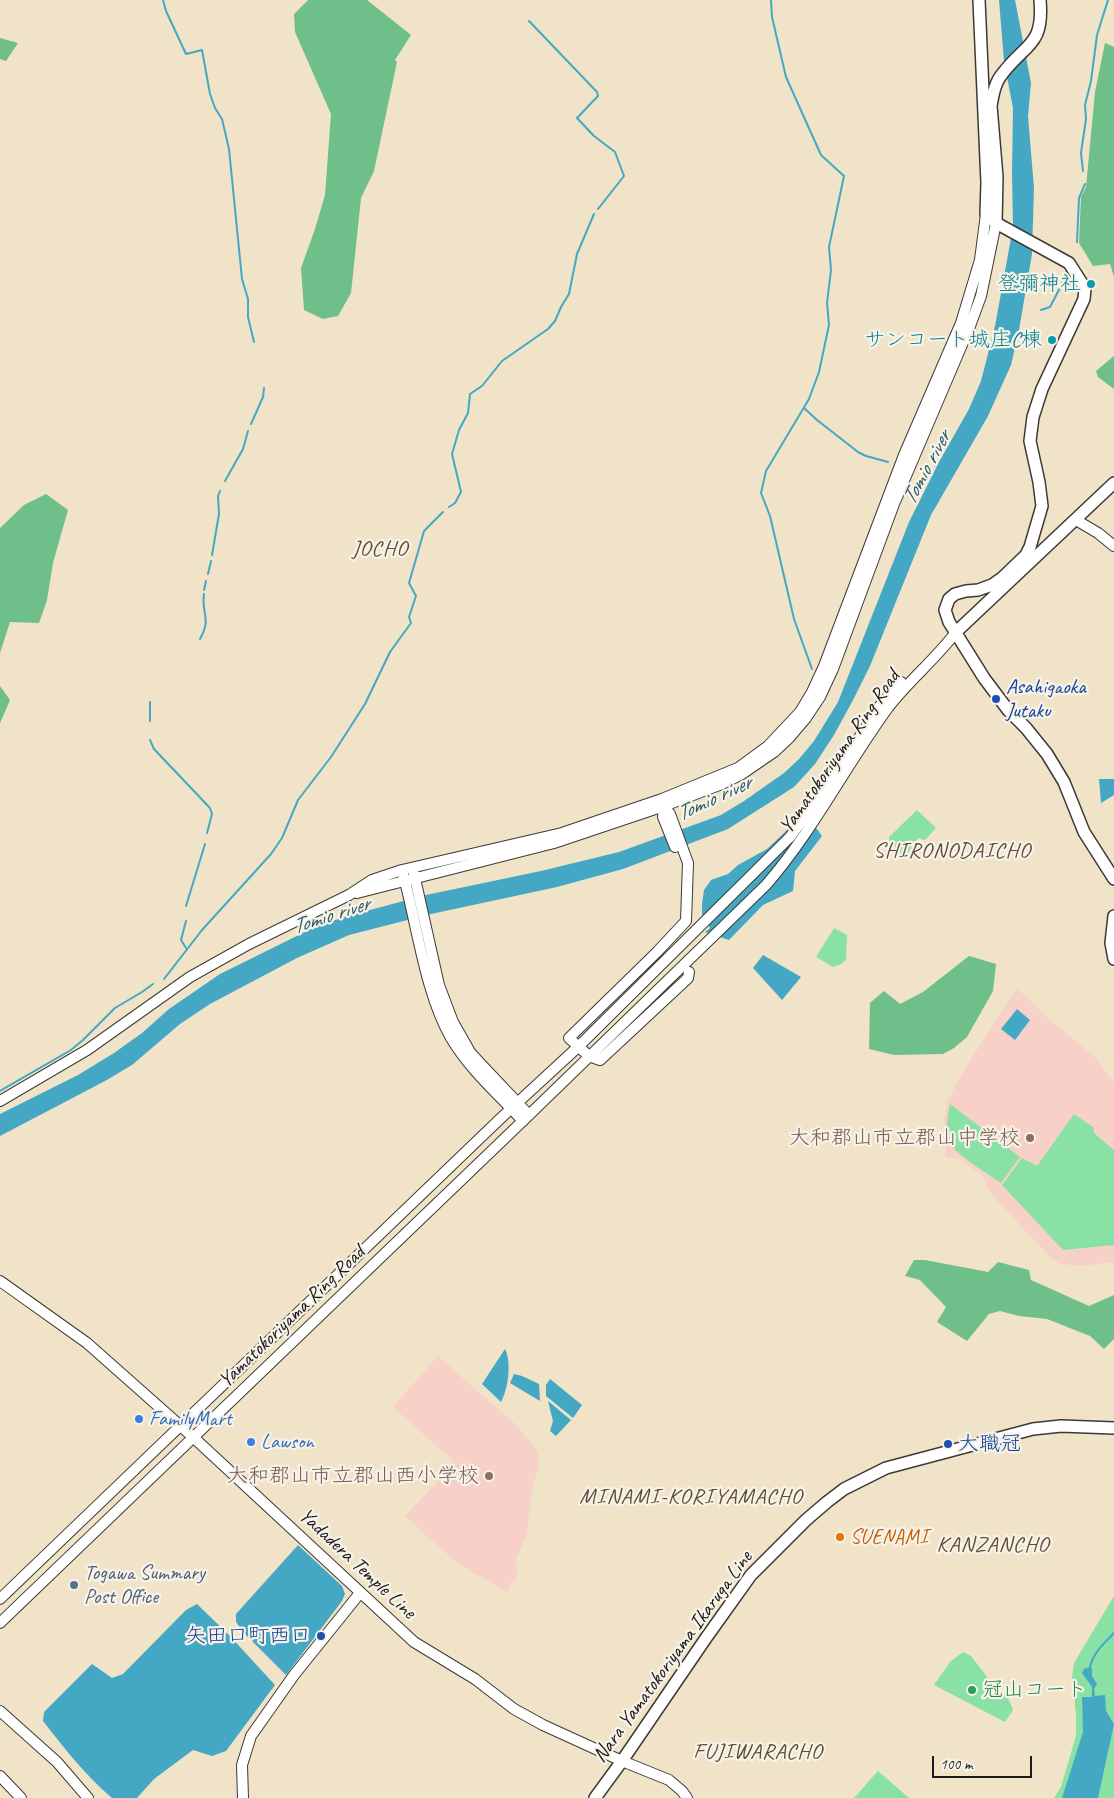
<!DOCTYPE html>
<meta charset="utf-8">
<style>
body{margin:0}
#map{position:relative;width:1114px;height:1798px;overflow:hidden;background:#f0e3c7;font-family:Caveat,sans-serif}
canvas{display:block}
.scale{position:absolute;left:932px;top:1756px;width:100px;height:22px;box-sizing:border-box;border:2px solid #1c1c1c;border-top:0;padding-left:6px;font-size:15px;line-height:18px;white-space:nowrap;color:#1c1c1c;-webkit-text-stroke:4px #f7f3e8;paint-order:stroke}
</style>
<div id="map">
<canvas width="1114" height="1798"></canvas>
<div class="scale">100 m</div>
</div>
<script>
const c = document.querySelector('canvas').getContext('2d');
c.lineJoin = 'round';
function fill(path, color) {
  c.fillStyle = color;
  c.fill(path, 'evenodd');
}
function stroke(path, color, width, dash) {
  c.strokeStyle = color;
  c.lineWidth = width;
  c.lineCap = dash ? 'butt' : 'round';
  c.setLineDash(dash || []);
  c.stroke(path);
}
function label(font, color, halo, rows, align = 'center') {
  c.font = font + ' Caveat,"Klee One",sans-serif';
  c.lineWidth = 4.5;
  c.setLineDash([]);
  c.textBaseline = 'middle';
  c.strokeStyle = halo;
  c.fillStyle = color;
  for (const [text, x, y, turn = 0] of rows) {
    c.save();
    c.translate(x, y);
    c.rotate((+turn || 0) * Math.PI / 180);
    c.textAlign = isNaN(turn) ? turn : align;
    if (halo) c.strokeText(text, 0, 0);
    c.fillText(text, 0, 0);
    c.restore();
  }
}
fill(new Path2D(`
 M1017 988 1050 1020 1095 1057 1114 1082V1262L1082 1266 1060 1264 1052 1259 1002 1206 988 1189 983 1176 960 1159 946 1157 944 1119 948 1100 961 1075Z
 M438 1356 514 1423 538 1451 539 1467 532 1488 527 1534 515 1562 518 1569 516 1582 510 1583 507 1592 464 1567 442 1550 405 1516 435 1485 452 1460 393 1407Z`), '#f7d1c8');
fill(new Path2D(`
 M917 810 936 828 925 840 918 838 904 858 889 840V837Z
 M834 928 847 935 846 960 841 964 833 967 816 957Z
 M950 1104 1020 1157 1001 1183C990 1175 955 1154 951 1144 945 1132 947 1116 950 1104Z
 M1074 1114 1093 1127 1094 1133 1114 1150V1245L1063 1250 1002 1185 1022 1158 1037 1166Z
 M1114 1596V1798H1054L1061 1787 1076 1736V1714L1072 1677 1074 1663Z
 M963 1652 971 1656 988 1678 987 1681 1007 1695 1013 1710 1005 1722 934 1685 950 1662Z
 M878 1771 909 1798H854Z`), '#8ae1a5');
fill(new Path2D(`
 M308 0H367L411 35 395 60 397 62 374 171 361 198 351 293 338 316 323 319 304 310 301 268 315 229 325 195 331 114 295 32 294 14Z
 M0 38 18 43 6 61 0 59Z
 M1105 43 1114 47V277L1110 264 1093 266 1079 243 1081 197 1086 187 1095 92Z
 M1114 356V389L1098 377 1096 371Z
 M46 494 68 510 53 563 47 600 39 623 10 622 0 653V528L24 505Z
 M0 686 10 700 0 723Z
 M969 956 996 964 993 991 967 1037 954 1048 943 1054 894 1055 869 1049 870 1003 884 991 900 1004 923 992Z
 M914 1260H925L988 1272 998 1262 1029 1270 1031 1280 1089 1306 1114 1295V1339L1104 1349 1090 1336 1047 1319 1019 1316 1000 1311 989 1314 967 1341 937 1322 946 1307 920 1280 905 1276Z`), '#6fbf8a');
fill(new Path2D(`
 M999 0H1015L1031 83 1028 116 1034 188 1032 254 1019 330 1011 365 988 416 931 515 870 666 853 700 834 735 815 764 794 787 728 829 623 869 557 887 431 914 349 935 297 958 210 1004 180 1024 132 1065 105 1081 0 1136V1114L78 1075 114 1053 142 1033 169 1009 220 974 319 925 355 914 426 895 541 871 619 852 721 815 744 801 784 773 799 759 814 741 838 702 909 522 939 462 969 409 981 381 995 326 1013 227 1012 173 1013 108 1004 61Z
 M1099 779H1114V795L1101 803Z
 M804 811 822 836 795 871 793 891 763 905 729 940 705 932 710 928 702 914V904L704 890 711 880 728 874 738 865 767 849 785 832Z
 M763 955 801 977 782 1000 753 968Z
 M1017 1009 1030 1020 1015 1040 1001 1029Z
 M505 1349C512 1363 508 1389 501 1402L482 1384Z
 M514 1374 522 1376 539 1384 540 1401 510 1383Z
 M550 1379 582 1405 573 1418 546 1396V1385Z
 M548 1401 571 1420 556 1436 550 1431 553 1421Z
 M298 1545 342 1586 345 1594 342 1601 286 1675 245 1634 236 1622V1614Z
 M197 1604 229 1635 275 1685 226 1751 212 1756 193 1750 154 1779 137 1798H112C86 1776 64 1748 43 1721L44 1712 92 1664 112 1678 123 1674 186 1610Z
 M1090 1667 1092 1668V1676L1097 1684 1094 1689 1095 1696 1105 1695 1106 1711 1114 1724 1098 1798H1062L1083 1732 1082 1697H1092V1687L1082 1673 1084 1669Z`), '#44a8c4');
stroke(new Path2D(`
 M163 0 166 11 186 54 202 50 210 94 215 108 222 119 229 149 242 279 248 299V317L254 342
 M771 0 772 17 786 77 821 155 844 176 829 247 831 270 827 303 829 325 819 372 809 399 766 471 761 493 770 516 794 619 812 669
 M529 21 597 92 598 96 577 118 594 136 615 152 624 176 598 209
 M1083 171 1081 153 1086 119 1085 105 1091 81 1097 35 1108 0
 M1077 242 1079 198 1085 184
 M1041 310 1050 307 1061 286 1067 270
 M804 408 817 420 858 452 866 456 888 462
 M251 424 263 397 264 388
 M225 481 243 449 248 431
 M449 507 455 503 461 492 452 454 459 430 468 413 470 394 482 386 502 361 548 329 555 321 561 307 569 294 577 254 594 214
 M212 555 219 514 218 496 220 491
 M208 574 211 561
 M204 590 206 581
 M200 639C212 618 201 614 204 594
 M150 721V702
 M150 740 154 749 210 808 212 814 207 833
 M186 906 205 844
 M186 948 181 940 186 921
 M164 979 202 930 271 854 282 838 298 800 331 757 365 704 390 652 411 623 409 617 416 596 409 583 424 531 443 512
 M0 1091 71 1050 83 1040 115 1008 142 992 153 984
 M1090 1667C1094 1651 1103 1645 1114 1633`), '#44a8c4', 2);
const secondary = new Path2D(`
 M1076 520 1098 533 1114 546
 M662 800 664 806 670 814 688 863 686 921 657 952 569 1038 589 1056 600 1060 688 978 689 972
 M664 806 663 817 675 847
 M403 874C417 924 425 993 451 1038 470 1070 498 1094 523 1121
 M414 874 439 985 453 1022 470 1052 480 1063 529 1115
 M357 893 554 843 664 806 722 784 742 774 774 752 789 738 806 718 820 697 833 669 894 504 970 326 981 296 996 223
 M0 1101 87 1050 190 977 249 944 349 895 372 880 402 870 562 833 662 799 738 768 768 746 800 712 812 692 824 666 904 455 961 323 980 260 986 214
 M0 1281 87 1343 193 1437 414 1642 475 1679 514 1709 543 1725 622 1761 669 1780 682 1791 687 1798
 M0 1599 502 1117 579 1046 790 837 830 783 879 707 901 682
 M0 1623 529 1115 766 885C813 831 845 767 887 709 908 681 935 660 956 632
 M0 1711 57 1762 88 1798
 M0 1776 21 1798
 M243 1798 242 1765 251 1736 294 1675 360 1593`);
const primary = new Path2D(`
 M979 0 987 183 986 214 996 223 1069 263 1085 288 1084 299 1042 389 1033 417 1030 441 1039 482 1042 506 1030 547 1026 555 1002 578 992 585 978 590 966 591 955 594 949 599 945 610 949 622 984 678 1008 710 1026 728 1047 754 1064 782 1084 832 1114 879
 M996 223 997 177 991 106C993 94 995 82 1003 73 1026 43 1044 46 1040 0
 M956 632 1114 483
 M1114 916 1111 943 1114 959
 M595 1798 622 1761 706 1638 751 1575 806 1520 827 1502 844 1489 886 1468 1033 1429 1061 1426 1114 1428`);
stroke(secondary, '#3c3a36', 12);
stroke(primary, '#3c3a36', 14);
stroke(secondary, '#fff', 10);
stroke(primary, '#fff', 11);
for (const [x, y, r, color] of [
 [1091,284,5,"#0f9aa8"],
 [1052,340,5,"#0f9aa8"],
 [996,699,5,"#1a4fb4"],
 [1030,1138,5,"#8d6e63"],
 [139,1419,5,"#3f7fe0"],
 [251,1442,5,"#3f7fe0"],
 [948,1444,5,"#1a4fb4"],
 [489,1476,5,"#8d6e63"],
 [840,1537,5,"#e8710a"],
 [74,1585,5,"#5c6f8a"],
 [321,1636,5,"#1a4fb4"],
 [972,1690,5,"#2e9e5b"]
]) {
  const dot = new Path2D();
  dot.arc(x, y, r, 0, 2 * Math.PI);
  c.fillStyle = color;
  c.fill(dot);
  stroke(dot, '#f7f3e8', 2);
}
label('21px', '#0d838f', '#f7f3e8', [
 ["登彌神社",1081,284],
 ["サンコート城庄C棟",1042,340]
], 'right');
label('21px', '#164399', '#f7f3e8', [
 ["Asahigaoka",1006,687],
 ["Jutaku",1006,711],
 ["大職冠",958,1444],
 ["矢田口町西口",311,1636,"right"]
], 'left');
label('21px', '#1c1c1c', '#f7f3e8', [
 ["Yamatokoriyama Ring Road",840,752,-55],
 ["Yamatokoriyama Ring Road",292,1317,-44],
 ["Yadadera Temple Line",357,1564,43],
 ["Nara Yamatokoriyama Ikaruga Line",673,1657,-54]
]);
label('21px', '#785e54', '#f7f3e8', [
 ["大和郡山市立郡山中学校",1020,1138],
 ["大和郡山市立郡山西小学校",479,1476]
], 'right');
label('21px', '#366cbe', '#f7f3e8', [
 ["FamilyMart",149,1419],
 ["Lawson",261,1442]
], 'left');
label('21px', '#c56008', '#f7f3e8', [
 ["SUENAMI",850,1537]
], 'left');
label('21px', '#4e5e75', '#f7f3e8', [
 ["Togawa Summary",84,1573],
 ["Post Office",84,1597]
], 'left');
label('21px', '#27864d', '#f7f3e8', [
 ["冠山コート",982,1690]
], 'left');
label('italic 22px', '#2e5b68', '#f7f3e8', [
 ["Tomio river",927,468,-62],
 ["Tomio river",714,799,-25],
 ["Tomio river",331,916,-18]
]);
c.letterSpacing = '1px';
label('22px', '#614b36', '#f7f3e8', [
 ["JOCHO",380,549],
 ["SHIRONODAICHO",952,851],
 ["MINAMI-KORIYAMACHO",691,1497],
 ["KANZANCHO",993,1545],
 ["FUJIWARACHO",758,1752]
]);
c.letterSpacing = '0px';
</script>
